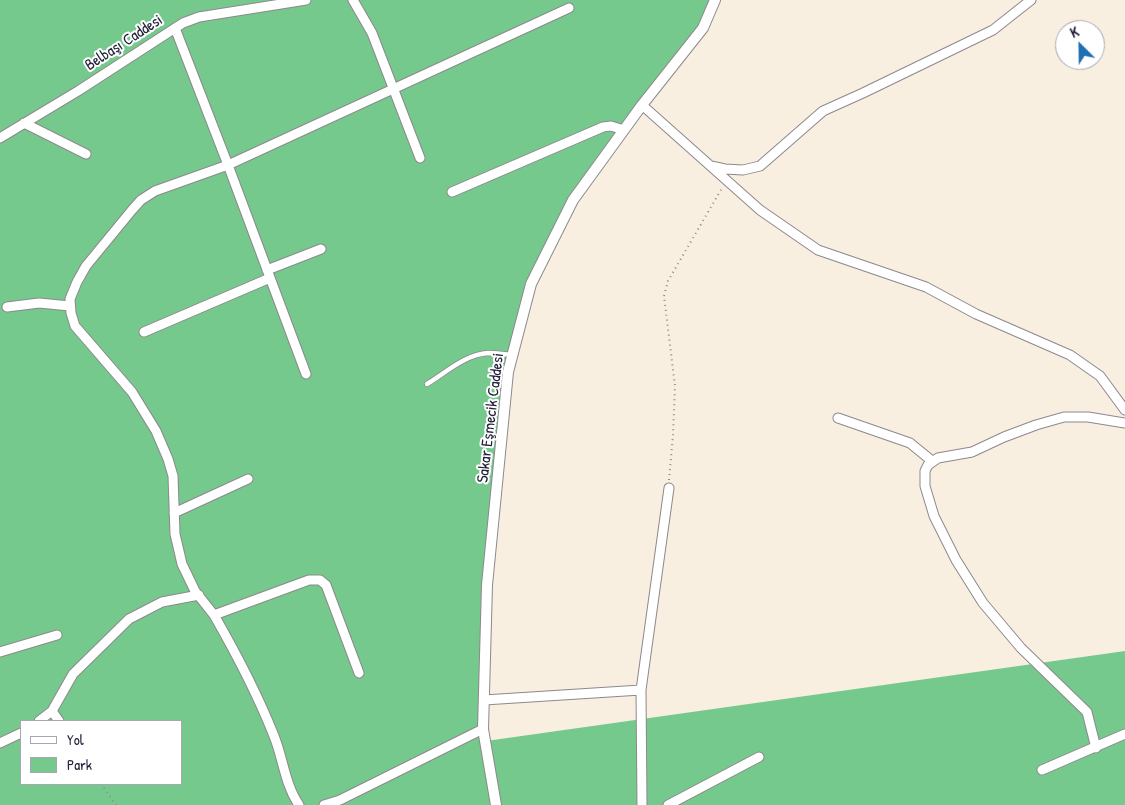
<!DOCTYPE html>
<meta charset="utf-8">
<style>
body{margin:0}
#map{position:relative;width:1125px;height:805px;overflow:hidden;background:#f8efe0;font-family:"Patrick Hand",sans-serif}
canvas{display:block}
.legend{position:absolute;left:20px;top:720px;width:162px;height:65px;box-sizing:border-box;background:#fff;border:1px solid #a7a7b1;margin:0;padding:6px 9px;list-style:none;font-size:15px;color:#22223b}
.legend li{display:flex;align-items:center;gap:10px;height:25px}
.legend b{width:25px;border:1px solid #a7a7b1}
.north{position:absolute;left:1055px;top:20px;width:50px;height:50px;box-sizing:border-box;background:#fff;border:1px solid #a7a7b1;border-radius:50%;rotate:337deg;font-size:14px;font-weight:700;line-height:20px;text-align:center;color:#22223b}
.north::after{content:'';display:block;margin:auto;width:18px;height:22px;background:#1f6fb2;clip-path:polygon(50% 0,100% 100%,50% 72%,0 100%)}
</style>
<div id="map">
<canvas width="1125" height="805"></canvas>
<ul class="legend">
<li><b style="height:6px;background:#fff"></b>Yol</li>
<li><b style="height:14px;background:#76c98d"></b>Park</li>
</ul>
<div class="north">K</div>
</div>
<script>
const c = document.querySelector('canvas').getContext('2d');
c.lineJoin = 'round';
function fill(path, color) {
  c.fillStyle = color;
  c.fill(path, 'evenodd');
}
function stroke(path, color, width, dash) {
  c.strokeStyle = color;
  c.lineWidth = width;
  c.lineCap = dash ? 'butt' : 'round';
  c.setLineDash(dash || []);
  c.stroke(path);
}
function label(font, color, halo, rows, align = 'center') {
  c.font = font + ' "Patrick Hand",sans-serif';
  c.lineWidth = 4;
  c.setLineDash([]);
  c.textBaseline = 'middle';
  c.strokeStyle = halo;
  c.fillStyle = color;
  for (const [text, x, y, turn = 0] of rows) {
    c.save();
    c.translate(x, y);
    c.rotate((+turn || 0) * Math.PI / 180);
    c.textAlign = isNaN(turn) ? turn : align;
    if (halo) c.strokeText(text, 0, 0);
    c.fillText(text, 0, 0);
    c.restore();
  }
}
fill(new Path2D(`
 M0 0H714L710 9 687 45 603 158 544 261 512 352 493 539 486 741 1125 651V805H0ZM21 721H181V784H21Z`), '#76c98d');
const service = new Path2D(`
 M427 384C445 373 466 354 488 353 496 353 504 354 512 355`);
const minor = new Path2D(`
 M353 0 372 33 420 158
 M175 28 228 165 306 374
 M642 105 760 210 818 250 926 287 976 314 1070 355 1100 376 1125 410
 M24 123 86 154
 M0 138 78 91 183 23 199 17 306 0
 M711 166 725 169 743 170 760 166 823 111 863 93 993 30 1031 0
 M452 192 603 127 611 126 624 130
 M267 270 321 249
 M7 307 39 303 70 306
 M144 332 270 278
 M838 418 910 443 932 461
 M174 513 248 479
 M214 615C237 655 257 693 274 736 283 758 285 785 299 805
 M0 652 57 635
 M359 673 326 585 320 580H309L214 615 195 591 182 564 175 534 173 476 168 459 156 431 132 392 75 326 71 313 70 299 77 282 86 266 132 210 141 200 155 191 228 165 569 8
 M641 690 642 805
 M484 700 641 690 669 488
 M39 721 52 711
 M59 721 52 711 73 674 129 619 162 602 199 595
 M0 743 21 733
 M1096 748 1087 712 1021 648 983 603 956 560 934 516 925 486V471L928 465 938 458 972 452 1004 437 1036 425 1064 417H1088L1125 423
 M1042 770 1125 734
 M324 805 340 800 483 729
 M668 805 759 757`);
const tertiary = new Path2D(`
 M496 805 483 729 487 585 508 372 531 284 573 200 642 105 703 28 715 0`);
stroke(service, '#8d888e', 6);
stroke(minor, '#8d888e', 11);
stroke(tertiary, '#8d888e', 12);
stroke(new Path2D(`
 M669 480 673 435 675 386 664 296 668 281 722 188
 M101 784 116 805`), '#8d888e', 2, [1, 4]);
stroke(service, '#fff', 4.5);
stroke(minor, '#fff', 9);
stroke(tertiary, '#fff', 10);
label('16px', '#22223b', '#fff', [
 ["Belbaşı Caddesi",124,43,-33],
 ["Sakar Eşmecik Caddesi",491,418,-83]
]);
</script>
